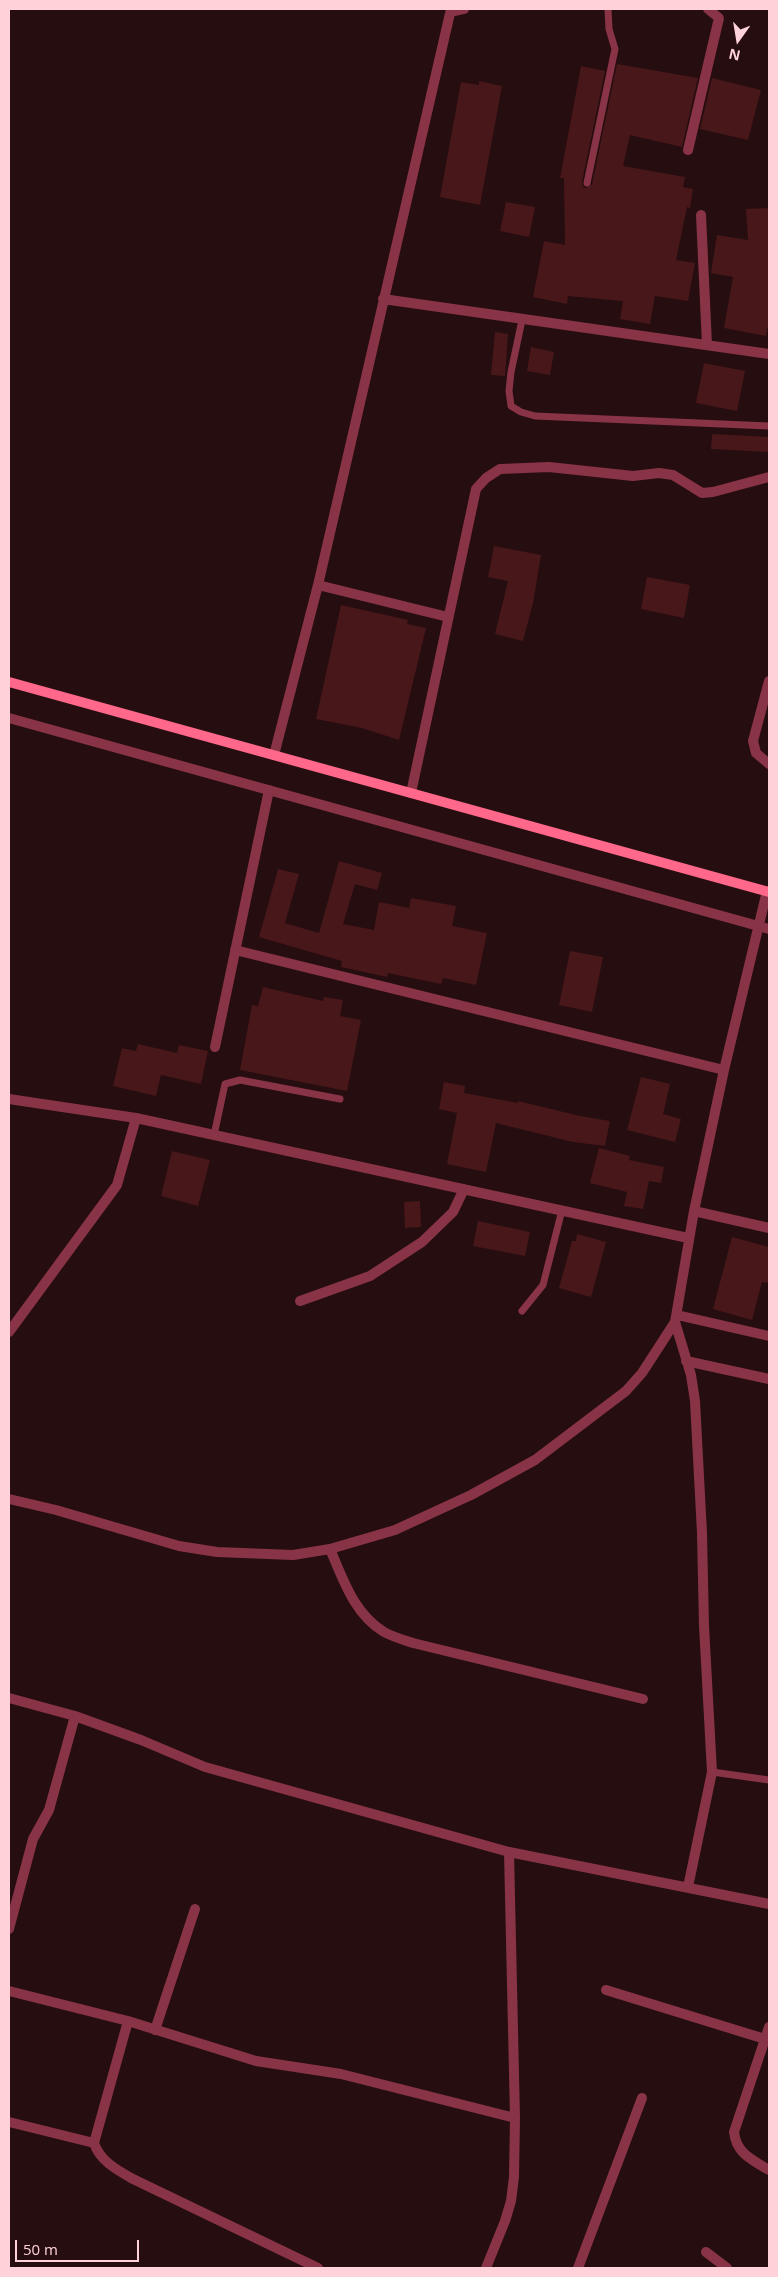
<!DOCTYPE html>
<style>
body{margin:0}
#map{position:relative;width:778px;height:2277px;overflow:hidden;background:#260d0f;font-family:"Open Sans",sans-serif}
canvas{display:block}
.frame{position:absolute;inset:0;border:10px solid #ffd1d8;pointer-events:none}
.north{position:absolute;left:713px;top:15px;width:50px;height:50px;-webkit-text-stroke:4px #260d0f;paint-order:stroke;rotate:193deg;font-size:14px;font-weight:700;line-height:20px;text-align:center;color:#ffd1d8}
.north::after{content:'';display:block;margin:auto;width:18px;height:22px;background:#ffd1d8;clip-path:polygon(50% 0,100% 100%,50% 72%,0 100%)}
.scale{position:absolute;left:15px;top:2240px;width:124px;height:22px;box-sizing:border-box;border:2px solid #ffd1d8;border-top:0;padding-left:6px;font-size:15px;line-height:18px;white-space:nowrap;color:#ffd1d8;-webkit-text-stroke:4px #260d0f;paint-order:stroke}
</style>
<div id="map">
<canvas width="778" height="2277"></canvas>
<div class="frame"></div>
<div class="north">N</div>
<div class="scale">50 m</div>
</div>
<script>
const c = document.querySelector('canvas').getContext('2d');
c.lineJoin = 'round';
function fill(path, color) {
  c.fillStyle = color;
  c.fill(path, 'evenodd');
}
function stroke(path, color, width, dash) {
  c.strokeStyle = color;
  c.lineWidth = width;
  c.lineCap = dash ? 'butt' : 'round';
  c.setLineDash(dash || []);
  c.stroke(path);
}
fill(new Path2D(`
 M617 64 698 78 682 147 630 135 623 166 685 177 683 187 693 189 690 208 687 207 676 260 695 263 688 301 655 296 650 324 620 319 623 301 568 296 567 304 533 297 544 241 565 245 564 178H560L581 66 605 71 582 182 583 187 586 188 592 184Z
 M712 78 761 90 748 140 700 129Z
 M479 81 502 86 480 205 440 197 461 82 479 85Z
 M506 202 535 207 529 237 500 231Z
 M769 208V321L766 336 724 328 733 277 711 273 717 235 748 240 746 209Z
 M495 332 508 334 505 376 491 375Z
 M531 347 554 352 550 375 527 371Z
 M704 363 745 371 737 411 696 403Z
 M712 434 769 437V452L711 449Z
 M494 546 541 555 533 603 523 641 495 634 508 581 488 577Z
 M647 577 690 585 684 618 641 609Z
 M341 605 408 620 407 624 426 628 399 740 362 728 316 719Z
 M339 861 382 873 377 890 355 884 343 924 374 930 379 902 409 908 411 898 456 906 452 926 487 933 476 985 443 978 441 984 388 973 387 977 341 967 342 961 259 937 278 869 299 874 285 923 319 933Z
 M570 951 603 957 592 1012 559 1005Z
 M263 987 323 1001 324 997 343 1000 340 1016 361 1020 347 1091 240 1070 252 1005 258 1006Z
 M138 1044 177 1053 179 1045 208 1051 201 1084 161 1075 156 1096 113 1086 122 1048 136 1051Z
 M641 1077 670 1084 663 1114 681 1119 675 1142 627 1130Z
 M444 1082 465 1086 464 1093 518 1103V1101L580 1116 610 1121 605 1146 573 1142 496 1123 486 1172 447 1164 457 1113 439 1109Z
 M599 1148 630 1156 629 1160 664 1167 661 1183 649 1181 643 1209 624 1206 627 1192 590 1183Z
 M172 1151 210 1160 198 1206 161 1196Z
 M420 1201 421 1227 405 1228 404 1202Z
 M478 1221 530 1232 525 1256 473 1246Z
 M577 1234 606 1242 591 1297 559 1288 572 1241H576Z
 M732 1237 769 1247V1283L762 1282 752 1320 713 1309Z`), '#48171a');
stroke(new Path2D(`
 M587 183 615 49 609 29 608 9
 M522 320 511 372 509 391 511 406 521 412 535 416 769 426
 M214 1135 225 1084 240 1080 340 1099
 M522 1311 543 1285 562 1210
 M712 1772 769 1780`), '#883446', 7);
stroke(new Path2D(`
 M451 12 464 9
 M688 150 719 18 708 9
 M701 215 707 345
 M383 299 769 354
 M318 585 448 617
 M769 681 753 741 756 753 769 764
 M9 718 769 929
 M274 755 318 585 451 9
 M411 793 476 489 486 478 500 469 549 467 633 476 659 473 673 475 702 493 713 492 769 477
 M235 950 724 1070
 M215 1047 269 790
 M9 1099 136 1118 688 1238
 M694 1211 769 1228
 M300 1301 370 1276 422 1242 453 1212 464 1189
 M677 1315 769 1336
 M675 1322 691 1375 695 1401 702 1533 704 1626 712 1772 688 1887
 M9 1332 117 1185 136 1118
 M686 1361 769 1379
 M9 1499 56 1510 179 1546 217 1552 293 1555 330 1549 395 1530 471 1495 535 1460 626 1391 642 1373 675 1322 694 1211 724 1070 767 891
 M330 1549C343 1579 354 1614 384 1632 393 1637 404 1640 413 1643L643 1699
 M9 1698 75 1716 141 1740 205 1767 509 1852 769 1904
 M9 1929 33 1839 49 1810 75 1716
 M606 1990 765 2039
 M9 1991 128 2021 256 2061 341 2074 515 2118
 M128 2021 94 2143C100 2161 117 2170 133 2179L318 2268
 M769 2027 734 2132C736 2153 752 2160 769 2170
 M155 2030 195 1909
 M9 2122 94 2143
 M706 2252 727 2268
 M486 2268 505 2221 511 2201 514 2177 515 2118 509 1852
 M578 2268 642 2098`), '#883446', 10);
stroke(new Path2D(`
 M9 682 769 892`), '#ff688b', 10);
</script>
